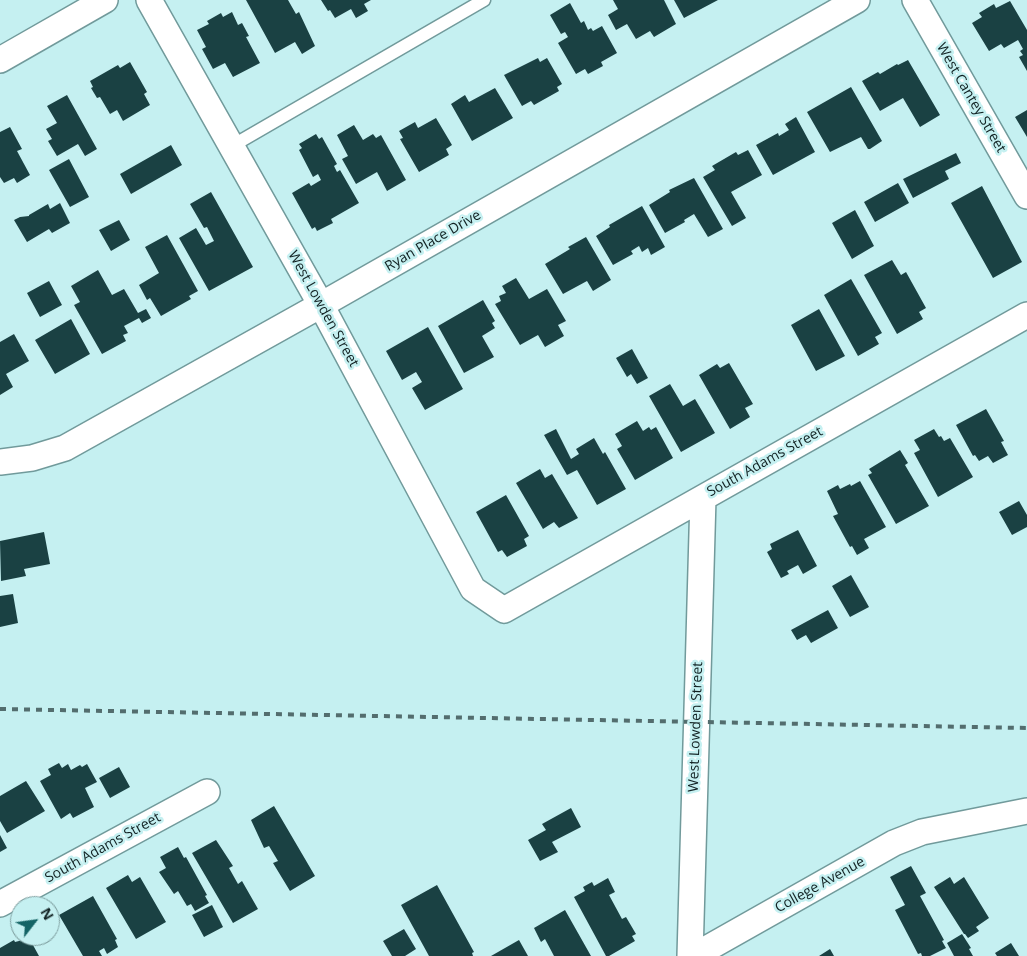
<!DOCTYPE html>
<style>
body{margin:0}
#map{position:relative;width:1027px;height:956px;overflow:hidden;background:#c5f0f1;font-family:"Open Sans",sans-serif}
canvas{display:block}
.north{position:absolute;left:10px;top:896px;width:50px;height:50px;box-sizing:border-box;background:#c5f0f1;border:1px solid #7d9d9e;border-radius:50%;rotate:60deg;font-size:14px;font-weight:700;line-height:20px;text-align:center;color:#112122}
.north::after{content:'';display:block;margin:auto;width:18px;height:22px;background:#146466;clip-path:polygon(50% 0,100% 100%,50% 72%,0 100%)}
</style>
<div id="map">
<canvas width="1027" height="956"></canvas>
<div class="north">N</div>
</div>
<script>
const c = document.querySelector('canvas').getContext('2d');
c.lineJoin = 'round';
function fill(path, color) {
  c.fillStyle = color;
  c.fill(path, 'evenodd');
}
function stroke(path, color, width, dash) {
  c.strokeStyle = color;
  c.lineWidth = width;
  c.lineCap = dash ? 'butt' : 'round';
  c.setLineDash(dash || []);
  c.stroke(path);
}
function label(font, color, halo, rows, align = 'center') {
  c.font = font + ' "Open Sans",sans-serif';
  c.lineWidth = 5;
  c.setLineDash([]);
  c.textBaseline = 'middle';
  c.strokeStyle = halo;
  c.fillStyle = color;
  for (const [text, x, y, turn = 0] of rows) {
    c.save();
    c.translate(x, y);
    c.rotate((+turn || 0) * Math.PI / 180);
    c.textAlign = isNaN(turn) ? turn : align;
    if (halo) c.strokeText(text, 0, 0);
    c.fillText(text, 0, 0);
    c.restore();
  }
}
fill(new Path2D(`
 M246 0H288L296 14 299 12 315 46 302 54 295 42 275 53Z
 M321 0H371L364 4 368 11 356 18 351 9 335 18 330 10 328 11Z
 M613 0H664L676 24 654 37 650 31 636 39 627 24 616 30 608 15 618 9Z
 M674 0H718L684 18Z
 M1010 1 1027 30V71L1019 57 1023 55 1020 51 1023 49 1018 40 1004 48 1001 44 989 51 972 23 982 17 979 13 994 4 996 8Z
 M570 3 581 23 584 21 588 30 591 28 593 31 602 26 617 53 601 62 603 66 588 74 585 69 576 74 558 43 568 37 565 32 561 34 550 15Z
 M232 12 238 25 242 23 249 36 246 37 260 63 233 77 225 63 213 69 202 49 206 47 197 30 209 24 207 21 221 13 223 17Z
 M538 58 540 62 547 58 562 84 557 87 559 91 534 105 531 101 522 106 504 75Z
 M908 60 940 115 920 127 903 98 880 111 862 81 878 72 880 74 897 64 898 65Z
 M130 62 147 92 144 94 150 105 123 121 117 110 110 114 100 97 97 98 91 88 93 87 90 81 118 65 120 68Z
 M851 87 882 141 870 149H868L861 137 830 152 807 112Z
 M495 88 513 118 472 141 451 104 465 95 469 102Z
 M67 95 97 149 85 156 78 144 57 156 48 141 52 139 46 129 57 123 47 106Z
 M1027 110V137L1015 117Z
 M796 117 815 152 773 175 756 145 778 133 779 136 789 130 785 124Z
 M436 118 452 145 446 149 449 155 419 172 400 139 403 138 399 131 415 122 418 128Z
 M354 125 363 140 373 134 376 138 381 135 406 180 387 191 377 172 356 184 342 159 348 156 337 135Z
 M10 127 22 149 17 151 30 175 17 183 14 178 4 183 0 177V132Z
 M316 134 319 139 322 137 337 164 334 166 337 172 340 170 359 203 331 219 333 223 317 231 315 227 312 229 292 193 309 183 311 186 321 180 318 174 313 177 299 150 302 148 299 144Z
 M171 145 182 165 131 194 120 174Z
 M748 150 762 175 731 192 746 218 732 226 703 177 715 170 712 166 736 152 738 155Z
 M956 153 961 163 945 171 949 179 913 198 903 179Z
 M69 159 89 197 70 207 49 170Z
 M694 178 723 229 708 237 694 214 684 220 685 222 665 233 649 205 670 192 669 190Z
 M898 183 909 203 875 222 864 202Z
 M982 186 1022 262 993 278 951 203Z
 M211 192 253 267 209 291 179 238 196 228 206 245 214 241 207 227 204 228 190 204Z
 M60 203 70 223 52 233 49 229 27 242 14 220 20 217 29 216V215L48 204 50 209Z
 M642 206 665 247 651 255 648 248 642 252 639 246 631 251 633 254 613 265 596 236 610 227 609 225Z
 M855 210 874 246 852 259 832 223Z
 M119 220 130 240 111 251 99 230Z
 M167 235 198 291 189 296 191 299 161 316 150 298 147 300 139 285 159 273 145 247Z
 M586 237 611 280 593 291 587 281 563 294 545 264 570 249 568 247Z
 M892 260 901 275 906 272 926 308 919 312 923 319 897 334 864 275Z
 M98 270 112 295 124 289 138 313 146 309 151 318 142 323 139 318 124 326 128 333 123 335 126 341 102 354 74 305 80 302 71 286Z
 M516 278 529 299 547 289 566 321 558 325 564 336 545 347 538 335 520 345 495 304 501 301 499 296 506 293 502 286Z
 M851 279 882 333 875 337 879 344 858 356 824 295Z
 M49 281 62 305 40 317 27 293Z
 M483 300 495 321 492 323 495 328 482 336 494 357 464 373 438 326Z
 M819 309 845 356 816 371 791 325Z
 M71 319 90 354 55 374 35 340Z
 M428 327 463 389 425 410 412 388 422 382 416 372 402 380 386 351Z
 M14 334 29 361 6 374 13 387 0 395V342Z
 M632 349 648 378 637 384 631 374 627 377 616 358Z
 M729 363 753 404 745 408 750 417 730 429 699 375 717 364 720 368Z
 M670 384 683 406 695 399 715 433 681 452 649 396Z
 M986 409 1004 441 1001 442 1008 455 993 463 988 456 979 461 975 455 973 456 956 425Z
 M637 421 643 431 649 427 651 430 656 427 673 458 635 480 617 449 622 446 615 434Z
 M556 429 571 459 579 454 576 449 594 438 603 454 605 452 626 489 597 505 577 470 567 475 544 435Z
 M934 429 939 437 941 436 944 441 950 438 973 477 938 497 914 453 920 450 914 440Z
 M900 450 908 463 905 465 929 506 896 524 868 475 872 473 869 469Z
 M540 469 545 478 552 474 578 518 559 528 554 522 543 529 516 483Z
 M860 481 886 527 864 539 869 548 857 555 852 546 850 547 833 516 838 514 827 491 838 485 840 489 850 484 851 486Z
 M506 495 529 536 524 539 527 546 507 557 502 550 498 552 476 512Z
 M1019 501 1027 515V527L1012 535 999 512Z
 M798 530 817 566 803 574 798 565 787 571 789 574 781 578 767 552 772 549 770 544Z
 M44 532 50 564 24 569 26 576 1 581 0 541Z
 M851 575 869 607 850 617 832 586Z
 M13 594 18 623 0 627V596Z
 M828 610 838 628 811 643 806 635 797 640 791 630Z
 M59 763 62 768 68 764 71 770 80 765 82 767 87 764 97 782 85 788 94 807 73 818 70 813 61 819 40 781 51 775 48 769Z
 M119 767 130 787 110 798 99 778Z
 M26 781 45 811 7 833 0 821V796Z
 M274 806 315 876 290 891 273 863 278 861 269 846 264 848 251 820Z
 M571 808 581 827 552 842 558 852 540 861 528 840 546 830 542 824Z
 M0 835 7 848 0 852Z
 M216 840 233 866 229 868 238 884 242 881 258 909 233 923 192 853Z
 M178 847 184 858 186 857 207 895 205 896 209 903 195 911 191 904 187 906 178 891 174 894 159 872 166 868 160 857Z
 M911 866 926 893 920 896 944 940 942 941 946 948 930 956H922L921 953 918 954 895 910 905 905 890 877Z
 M128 875 132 882 140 877 166 922 136 939 106 888Z
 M950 877 954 884 964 877 989 918 976 927 979 931 968 938 965 934H964L934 887Z
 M608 878 615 892 609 895 622 919 626 917 636 934 632 936 635 941 609 956H606L574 897 585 891 583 887 592 882 594 886Z
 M437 885 474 952 472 953 473 956H429L401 905Z
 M93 896 117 939 115 940 118 947 107 954 104 948 99 951 102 956H83L59 915Z
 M212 905 223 927 204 937 192 915Z
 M565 910 591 956H554L545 939 541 942 534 928Z
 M404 929 416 949 405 956H392L383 941Z
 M962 934 971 948 969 949 973 956H954L947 943Z
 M28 936 39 956H0V948L14 940 15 942 19 941Z
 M519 940 528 956H491Z
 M1011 943 1019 956H997L995 953Z
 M830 949 834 956H819Z`), '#1a4143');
const lane = new Path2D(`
 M232 146 484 0`);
const street = new Path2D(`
 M149 0 321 305 473 589 504 610 1027 315
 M915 0 1027 196
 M0 60 105 0
 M0 462 32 458 65 448 321 305 857 0
 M0 904 207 792
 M690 956 703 498
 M694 956 894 843 922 832 1027 811`);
stroke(lane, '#719a9b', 15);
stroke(street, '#719a9b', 28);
stroke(lane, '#fff', 12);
stroke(street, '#fff', 25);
stroke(new Path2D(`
 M0 709 1027 728`), '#536d6e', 4, [6, 6]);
label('14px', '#112122', '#c5f0f1', [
 ["West Cantey Street",971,98,60],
 ["Ryan Place Drive",433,241,-30],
 ["West Lowden Street",323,309,61],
 ["South Adams Street",765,462,-29],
 ["West Lowden Street",696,727,-88],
 ["South Adams Street",103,848,-29],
 ["College Avenue",820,885,-29]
]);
</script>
